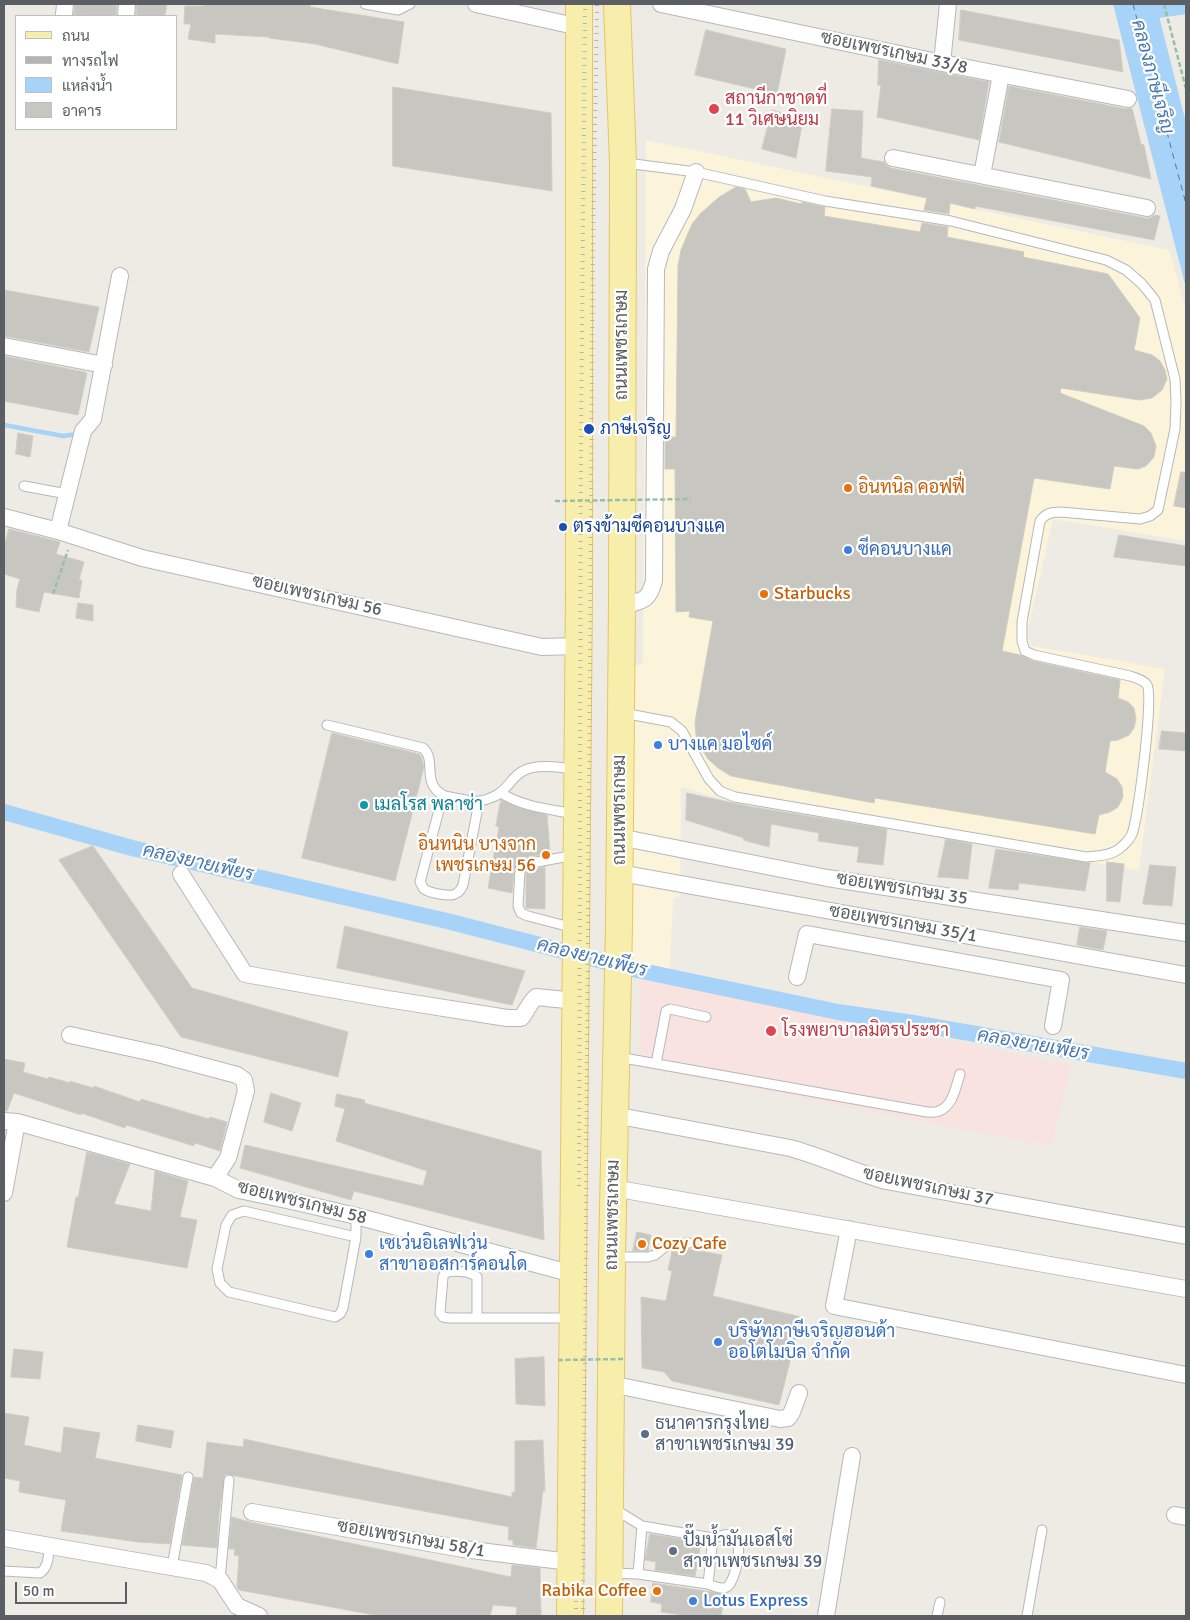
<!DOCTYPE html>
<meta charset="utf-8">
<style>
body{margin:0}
#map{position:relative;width:1190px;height:1620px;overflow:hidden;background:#edebe3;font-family:Signika,Sarabun,sans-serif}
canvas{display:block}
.frame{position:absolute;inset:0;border:5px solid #5b5e62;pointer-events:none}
.legend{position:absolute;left:15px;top:15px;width:162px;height:115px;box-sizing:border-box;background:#fff;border:1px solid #bdbfc0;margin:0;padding:6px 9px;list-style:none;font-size:15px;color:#5b5e62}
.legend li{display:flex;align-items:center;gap:10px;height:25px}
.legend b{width:25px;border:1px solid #bdbfc0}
.scale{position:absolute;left:15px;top:1582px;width:112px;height:22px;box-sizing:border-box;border:2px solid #5b5e62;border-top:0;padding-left:6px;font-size:15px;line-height:18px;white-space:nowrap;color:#5b5e62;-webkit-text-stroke:4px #fff;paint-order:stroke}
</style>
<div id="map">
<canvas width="1190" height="1620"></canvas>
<div class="frame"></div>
<ul class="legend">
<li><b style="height:6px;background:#f8eeac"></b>ถนน</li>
<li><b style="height:6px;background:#b3b4b4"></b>ทางรถไฟ</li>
<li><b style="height:14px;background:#a7d3f8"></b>แหล่งน้ำ</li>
<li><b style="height:14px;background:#c8c6c0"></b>อาคาร</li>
</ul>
<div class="scale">50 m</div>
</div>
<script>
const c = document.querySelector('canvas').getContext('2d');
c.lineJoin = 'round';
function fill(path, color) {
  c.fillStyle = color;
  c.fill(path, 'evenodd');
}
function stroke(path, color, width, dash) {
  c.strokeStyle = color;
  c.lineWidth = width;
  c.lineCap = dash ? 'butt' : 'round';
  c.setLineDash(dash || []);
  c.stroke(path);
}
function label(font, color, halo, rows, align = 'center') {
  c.font = font + ' Signika,Sarabun,sans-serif';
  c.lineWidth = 4.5;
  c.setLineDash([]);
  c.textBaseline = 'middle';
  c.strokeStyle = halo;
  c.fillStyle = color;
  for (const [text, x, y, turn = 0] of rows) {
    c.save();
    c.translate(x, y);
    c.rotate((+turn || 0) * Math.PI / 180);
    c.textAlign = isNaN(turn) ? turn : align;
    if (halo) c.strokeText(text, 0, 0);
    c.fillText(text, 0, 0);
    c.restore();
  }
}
fill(new Path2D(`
 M646 140 1169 250 1186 310V541L1053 519 1027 634 1032 646 1165 669 1139 870 742 804 681 787 680 896 673 899 670 969 626 959 628 667 643 664Z`), '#fbf4da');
fill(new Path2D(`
 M639 976 732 998 1071 1065 1051 1146 640 1067Z`), '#f9e3e0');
fill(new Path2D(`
 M1113 4H1156L1186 123V288Z`), '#a7d3f8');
stroke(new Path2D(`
 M4 425 63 436 78 434`), '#a7d3f8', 4.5);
stroke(new Path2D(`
 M1136 13 1186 6
 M4 812 132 848 447 921 637 970 838 1012 913 1023 1186 1071`), '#a7d3f8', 16);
stroke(new Path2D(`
 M1133 4 1186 204`), '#4979b1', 1, [6, 5]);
const building = new Path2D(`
 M75 4H117L116 16 74 15Z
 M137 4H167L165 16H136Z
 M203 4H311L310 7 404 22 398 64 315 44 269 38V37L215 34V43L188 39 191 24H184L185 6H203Z
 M961 10 1119 40 1123 72 959 40Z
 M706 30 786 49 777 94 695 75Z
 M879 60 989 82 979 140 877 117 881 85H878Z
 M1009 86 1126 109 1132 108 1141 144 1144 145 1151 179 999 142Z
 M393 87 551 113 552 191 393 166Z
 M832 109 863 111 861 158 884 162 887 166 891 168 1145 218H1150L1154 215 1160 216 1154 240 975 206V209L950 203 949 214 924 210 927 198 871 186 872 177 826 171Z
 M772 110 803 119 796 158 762 149Z
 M736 187 745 189 751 202 776 198 801 204 802 202 825 207 824 216 920 232 922 223 948 227 947 237 1024 252 1023 257 1108 274 1140 318 1134 350 1152 355 1160 361 1165 370 1167 379 1162 390 1152 398 1139 400 1061 388 1060 393 1144 426 1151 433 1156 446 1154 457 1146 466 1138 469 1114 466 1110 489 1034 478 1002 651 1020 655 1033 661 1120 680 1118 698 1128 702 1134 708 1136 719 1134 728 1129 735 1118 740 1110 741 1105 772 1117 779 1122 787 1123 797 1118 807 1110 812 1099 815 1095 834 875 798 874 803 731 776 718 768 708 759 701 748 696 735 695 722 713 621 689 617 690 611 676 612 675 469H665V437H676L678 266 681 250 692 224 700 214 718 198Z
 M4 290 99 307 89 352 4 336Z
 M4 356 85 372V373H87L78 415 4 401Z
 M18 433 33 436 30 457 16 454Z
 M1181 472H1186V508L1174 506Z
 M9 529 60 542 56 554 84 562 79 580H82L79 598 44 592 39 612 16 607 17 589 20 579 4 574V547Z
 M1119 535 1186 546V566L1114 557Z
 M78 603 93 605V621L76 618Z
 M1162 731 1186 733V751L1159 749Z
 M332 733 419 754 421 756 424 767 395 881 302 858Z
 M687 793 747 806 887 829 883 865 857 862 859 847 818 841 819 833 771 824 769 847 743 840 744 838 686 820Z
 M501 800 516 807 547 815 550 853 524 858 516 866 514 870 512 893 488 888 499 827 496 826Z
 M946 839 972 844 968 879 938 877Z
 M93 846 192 988 348 1032 338 1077 181 1037 59 860Z
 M996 849 1090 863 1085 891 1019 883 1018 890 989 888Z
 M1107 862 1124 864 1120 902 1107 901Z
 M1150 865 1176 867 1172 906 1143 904Z
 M545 867V909L526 908V873L529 870Z
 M345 926 525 971 512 1005 337 968Z
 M1080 927 1107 931 1103 950 1077 945Z
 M4 1059 25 1063 23 1072 48 1079 49 1077 70 1083V1081L93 1088 94 1086 140 1102 141 1099 209 1119 210 1117 227 1122 220 1151 195 1143 194 1146 126 1125 125 1128 81 1113V1115L14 1093 7 1111H4Z
 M271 1093 301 1103 292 1131 264 1122Z
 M337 1094 365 1100 364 1103 541 1151 544 1240 354 1191 351 1200 240 1168 245 1145 423 1186 427 1171 336 1141 345 1109 335 1106Z
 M87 1152 130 1164 114 1204 151 1211 155 1171 188 1181 180 1217 197 1220 187 1268 67 1247 76 1197H78Z
 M637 1232 651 1235 648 1251H633Z
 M690 1249 722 1255 713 1296 801 1317 779 1405 672 1381 664 1372 642 1368 641 1297 666 1301 672 1271 668 1270 672 1251Z
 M14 1349 43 1352 40 1379 11 1377Z
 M544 1357 545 1406 516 1404 515 1359Z
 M4 1413 29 1417 24 1445 61 1453 64 1427 100 1433 95 1458 182 1475 170 1544 138 1542 61 1531 66 1500 19 1492 20 1481 4 1478Z
 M138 1425 174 1431 171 1448 136 1441Z
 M244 1439 512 1497V1492L515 1493V1441L543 1440 545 1491H543L536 1548 513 1545V1540H508L509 1527 225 1474 219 1514 217 1548 182 1545 194 1477 203 1478 207 1442 243 1447Z
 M232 1517 250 1522 511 1577 512 1565 540 1568 541 1616H516L517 1607 493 1605 490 1616H380L239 1590 237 1587 239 1556 234 1555 235 1549H229Z
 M650 1534 701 1542 695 1576 655 1570 656 1562 645 1560Z
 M653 1583 725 1594 721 1616H690L661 1612 662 1604 651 1602Z`);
fill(building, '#c8c6c0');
stroke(building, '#d1cdc2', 1);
const lane = new Path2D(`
 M365 4 398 10 410 4
 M24 486 67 494
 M623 713 671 722 682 731 709 779 720 791 735 797 1086 857C1096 856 1110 856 1119 849 1123 846 1130 839 1132 834 1138 819 1154 696 1147 685 1144 680 1136 678 1130 676L1034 655 1025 651 1022 641V622L1040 521C1046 513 1051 512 1061 512L1140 519 1150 516 1158 510 1175 429 1176 401 1175 379 1155 300 1142 284 1126 270 1106 260 951 221 825 201 696 172 626 163
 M327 725 423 748C437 760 421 783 443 795 447 797 476 802 480 801 486 800 497 796 501 792 510 785 513 776 523 771 538 763 560 768 576 769
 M501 793C523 807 549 809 574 814
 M443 795 420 882C422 885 422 886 424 889 429 893 450 897 455 894 459 893 461 889 463 885L479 802
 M574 928 528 916 521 913 518 906 520 870 526 864 575 855
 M618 1057 927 1112C930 1112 936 1113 939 1111 953 1106 956 1086 960 1074
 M656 1064 666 1011 670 1009 706 1017
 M356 1216V1237L343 1308 340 1314 335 1317 229 1292 220 1283 217 1269 226 1225 232 1215 244 1211 356 1237
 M614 1257H648L655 1255 667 1245 689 1243
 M477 1318V1277C470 1271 454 1270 445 1273L443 1277 440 1313 443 1317 449 1318H569
 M172 1567 188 1477
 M4 1571 40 1573C49 1567 48 1555 50 1545
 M611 1573 638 1574 708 1584 713 1538 642 1526 613 1508
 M638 1574 642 1526
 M220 1580 229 1480
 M708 1584C713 1586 722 1590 727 1587 736 1580 745 1540 732 1535 727 1533 718 1537 713 1538
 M937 1616 940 1602
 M1027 1616 1042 1530`);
const street = new Path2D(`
 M476 4 579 27
 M661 4 942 63 1128 99
 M64 14 65 4
 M126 16 127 4
 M942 63 948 4
 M893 158 1147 208
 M982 175 1001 75
 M4 346 104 365
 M4 517 58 531 142 558 542 647 578 646
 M58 531 83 431 93 419 120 276
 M622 606C642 600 648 603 654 581L656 269 661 251 683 209 696 172
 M619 837 827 878 1186 933
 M620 873 1186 975
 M181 874 245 974 381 998 507 1018H521C527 1011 529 1003 536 997L576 1001
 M797 977 807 934 1061 980 1053 1026
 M70 1035 158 1054 237 1075 244 1080 246 1091 228 1158 215 1178
 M614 1115 790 1148C823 1157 854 1172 886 1181L1186 1236
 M4 1121 17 1122 215 1178 239 1190 296 1202 356 1216 573 1274
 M613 1188 1186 1289
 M4 1193 17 1122
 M849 1229 834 1306 1186 1375
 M611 1384 780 1419 788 1418 792 1412 799 1393
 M252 1512 463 1549 570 1562
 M1175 1515 1186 1517
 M4 1538 206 1573 220 1580 237 1606 259 1616
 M826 1616 852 1456`);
const primary = new Path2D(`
 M570 1616 579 591V4
 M609 1616 612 1257 619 926 622 606 623 163 617 4`);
stroke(lane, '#b5b8bc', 11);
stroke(street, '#b5b8bc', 18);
stroke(primary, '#e6c562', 28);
stroke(new Path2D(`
 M1164 4 1186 89
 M53 594 68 550`), '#99c0a6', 2.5, [5, 2.5]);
stroke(lane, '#fff', 9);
stroke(street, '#fff', 16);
stroke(primary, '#f8eeac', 26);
stroke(new Path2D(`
 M579 1186 581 439 585 4
 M576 1616V1589
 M583 1616 593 245 597 4`), '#b3b4b4', 4, [1, 6]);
stroke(new Path2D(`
 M555 501 691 499
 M558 1360 625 1359`), '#99c0a6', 2.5, [5, 2.5]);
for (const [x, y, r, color] of [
 [714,109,6,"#e0444e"],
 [589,429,6,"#1a4fb4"],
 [848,488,5,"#e8710a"],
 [563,527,5,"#1a4fb4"],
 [848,550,5,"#3f7fe0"],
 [764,594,5,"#e8710a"],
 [658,745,5,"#3f7fe0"],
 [364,805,5,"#0f9aa8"],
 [546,855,5,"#e8710a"],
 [771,1031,6,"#e0444e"],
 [642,1244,5,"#e8710a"],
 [369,1254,5,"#3f7fe0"],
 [718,1342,5,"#3f7fe0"],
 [645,1434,5,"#5c6f8a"],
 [673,1551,5,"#5c6f8a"],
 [657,1591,5,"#e8710a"],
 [693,1601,5,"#3f7fe0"]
]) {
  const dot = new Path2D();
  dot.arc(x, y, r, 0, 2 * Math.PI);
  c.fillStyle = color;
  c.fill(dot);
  stroke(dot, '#fff', 2);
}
label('18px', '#5b5e62', '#fff', [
 ["ซอยเพชรเกษม 33/8",894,53,12],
 ["ถนนเพชรเกษม",622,345,-90],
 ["ซอยเพชรเกษม 56",317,596,13],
 ["ถนนเพชรเกษม",620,810,-90],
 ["ซอยเพชรเกษม 35",902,889,9],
 ["ซอยเพชรเกษม 35/1",903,924,10],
 ["ซอยเพชรเกษม 37",928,1187,12],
 ["ซอยเพชรเกษม 58",302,1203,14],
 ["ถนนเพชรเกษม",613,1215,-89],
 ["ซอยเพชรเกษม 58/1",411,1539,10]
]);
label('18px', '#be3a42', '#fff', [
 ["สถานีกาชาดที่",725,99],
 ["11 วิเศษนิยม",725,120],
 ["โรงพยาบาลมิตรประชา",782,1031]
], 'left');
label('18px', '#164399', '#fff', [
 ["ภาษีเจริญ",600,429],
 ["ตรงข้ามซีคอนบางแค",573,527]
], 'left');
label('18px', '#c56008', '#fff', [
 ["อินทนิล คอฟฟี่",858,488],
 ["Starbucks",774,594],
 ["อินทนิน บางจาก",536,845,"right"],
 ["เพชรเกษม 56",536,866,"right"],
 ["Cozy Cafe",652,1244],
 ["Rabika Coffee",647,1591,"right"]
], 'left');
label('18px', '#366cbe', '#fff', [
 ["ซีคอนบางแค",858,550],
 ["บางแค มอไซค์",668,745],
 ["เซเว่นอิเลฟเว่น",379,1244],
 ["สาขาออสการ์คอนโด",379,1265],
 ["บริษัทภาษีเจริญฮอนด้า",728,1332],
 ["ออโตโมบิล จำกัด",728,1353],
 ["Lotus Express",703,1601]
], 'left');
label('18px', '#0d838f', '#fff', [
 ["เมลโรส พลาซ่า",374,805]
], 'left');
label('18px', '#4e5e75', '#fff', [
 ["ธนาคารกรุงไทย",655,1424],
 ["สาขาเพชรเกษม 39",655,1445],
 ["ปั๊มน้ำมันเอสโซ่",683,1541],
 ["สาขาเพชรเกษม 39",683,1562]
], 'left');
label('italic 19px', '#4979b1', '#fff', [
 ["คลองภาษีเจริญ",1152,77,75],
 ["คลองยายเพียร",198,863,13],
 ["คลองยายเพียร",592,958,14],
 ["คลองยายเพียร",1033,1045,10]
]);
</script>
